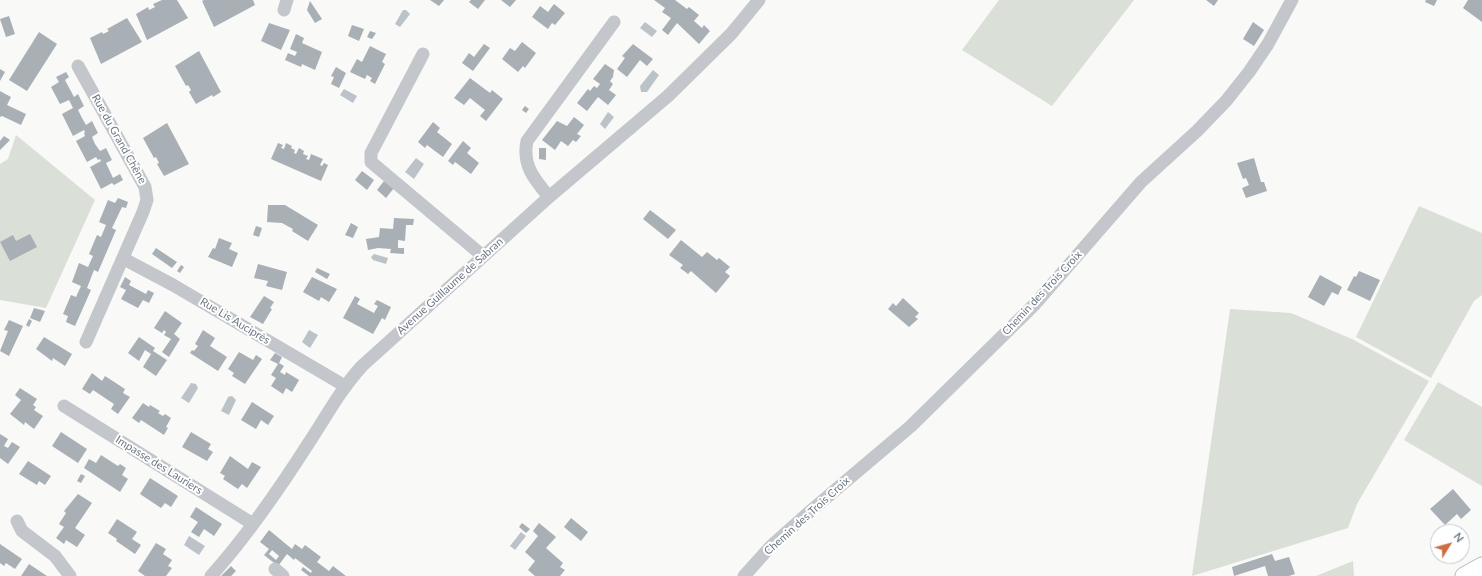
<!DOCTYPE html>
<meta charset="utf-8">
<style>
body{margin:0}
#map{position:relative;width:1482px;height:576px;overflow:hidden;background:#f9f9f7;font-family:Lato,sans-serif}
canvas{display:block}
.north{position:absolute;left:1430px;top:524px;width:40px;height:40px;box-sizing:border-box;background:#fff;border:1px solid #c4c9ce;border-radius:50%;rotate:53deg;font-size:11px;font-weight:700;line-height:16px;text-align:center;color:#6c7784}
.north::after{content:'';display:block;margin:auto;width:14px;height:18px;background:#ce6d41;clip-path:polygon(50% 0,100% 100%,50% 72%,0 100%)}
</style>
<div id="map">
<canvas width="1482" height="576"></canvas>
<div class="north">N</div>
</div>
<script>
const c = document.querySelector('canvas').getContext('2d');
c.lineJoin = 'round';
function fill(path, color) {
  c.fillStyle = color;
  c.fill(path, 'evenodd');
}
function stroke(path, color, width, dash) {
  c.strokeStyle = color;
  c.lineWidth = width;
  c.lineCap = dash ? 'butt' : 'round';
  c.setLineDash(dash || []);
  c.stroke(path);
}
function label(font, color, halo, rows, align = 'center') {
  c.font = font + ' Lato,sans-serif';
  c.lineWidth = 4;
  c.setLineDash([]);
  c.textBaseline = 'middle';
  c.strokeStyle = halo;
  c.fillStyle = color;
  for (const [text, x, y, turn = 0] of rows) {
    c.save();
    c.translate(x, y);
    c.rotate((+turn || 0) * Math.PI / 180);
    c.textAlign = isNaN(turn) ? turn : align;
    if (halo) c.strokeText(text, 0, 0);
    c.fillText(text, 0, 0);
    c.restore();
  }
}
fill(new Path2D(`
 M999 0H1134L1052 106 962 50Z
 M16 135 95 200 46 308 0 300V164L8 159Z
 M1419 206 1482 233V295L1474 301 1431 378 1356 337Z
 M1230 309 1291 313 1352 339 1429 381 1357 504 1348 528 1192 576Z
 M1438 382 1482 407V486L1404 440Z
 M1353 561 1354 576H1316Z`), '#dadfd8');
fill(new Path2D(`
 M403 10H406L410 14 400 27 395 24Z
 M645 22 657 31 652 37 640 28Z
 M653 70 659 75 647 92H641L640 86Z
 M344 89 357 96 353 103 340 95Z
 M608 112 614 117 605 129 600 124Z
 M416 158 424 164 414 179 405 172Z
 M374 254 388 258 386 264 373 260 371 257Z
 M309 330 318 335 310 348 302 342Z
 M191 383 196 384 198 388 189 403 181 398Z
 M228 397 232 396 236 400 229 415 221 411Z
 M521 532 526 536 515 550 510 546Z
 M189 536 205 546 199 555 184 545Z`), '#bbc3c8');
fill(new Path2D(`
 M162 0H177L188 18 147 40 136 14 148 7 149 10 155 7 153 4Z
 M204 0H253L255 5 214 27 202 1Z
 M430 0H444L439 6Z
 M471 0H485L478 9 469 2Z
 M501 0H516L510 7Z
 M654 0H675L687 9 689 7 699 15 694 21 702 28 704 25 710 31 699 44 677 23 668 35 662 30 671 18 662 12 665 8Z
 M1206 0H1218L1214 6Z
 M1426 0H1437L1434 6 1425 2Z
 M1468 0H1482V22L1463 8Z
 M310 1 322 19 315 23 307 10Z
 M554 4 565 13 555 25 552 23 548 29 532 17 540 6 548 12Z
 M9 16 15 34 6 37 0 19Z
 M127 18 142 42 101 64 90 38 102 32 103 34 109 31 107 29Z
 M1253 22 1264 30 1254 46 1243 39Z
 M269 23 290 30 281 50 261 41Z
 M352 25 364 29 359 41 348 36Z
 M370 31 376 33 372 39 367 37Z
 M39 32 57 44 27 91 9 80Z
 M296 34 304 38 302 43 322 52 315 70 302 64 301 67 285 60 288 53 295 56 297 52 290 49Z
 M522 42 536 53 525 68 523 66 518 72 502 59 510 48 515 51Z
 M484 44 490 48 473 71 462 63 469 53 474 57Z
 M633 44 653 59 647 66 640 60 627 77 617 69 625 58 622 56Z
 M370 46 386 54 382 62 385 64 375 84 370 81 372 78 367 75 365 79 350 72 357 59 362 62Z
 M199 51 221 92 213 97 212 95 196 104 189 92 191 90 188 85 186 86 175 66Z
 M605 64 614 70 613 77 610 81 613 84 609 90 616 95 608 105 598 97 587 111 577 103 588 89 590 91 594 86 597 88 600 84 593 79Z
 M336 67 346 73 339 88 331 84 334 77 331 76Z
 M0 69 5 72 0 81Z
 M66 72 69 77 65 80 74 97 78 94 84 106 78 110 82 118 86 125 92 121 98 133 92 137 95 144 100 151 106 148 112 160 106 163 113 178 120 174 123 180 114 185 112 183 101 189 90 167 101 161 100 159 98 160 96 157 87 162 76 141 85 136 84 133 85 132 84 130 73 136 62 114 73 108 69 100 60 104 51 87 59 82 56 77Z
 M470 78 490 93 492 90 503 99 486 121 480 116 485 110 470 98 464 105 454 98Z
 M0 91 11 97 7 105 26 114 21 125 2 116 0 117Z
 M525 106 529 109 526 113 522 110Z
 M574 117 584 125 577 134 581 136 576 142 573 140 568 146 561 141 555 150 542 140 557 121 567 126Z
 M433 122 440 128 437 132 452 144 443 157 427 145 425 148 418 142Z
 M167 123 189 164 164 176 157 164 159 163 156 157 154 158 143 138Z
 M4 136 10 140 0 150V141Z
 M463 141 471 148 467 153 479 163 471 174 455 162 453 165 448 161Z
 M278 143 283 145 281 148 284 149 286 143 292 146 291 148 295 150 294 153 296 154 299 148 304 151 303 154 308 156 306 159 309 160 311 154 323 159 320 165 322 166 324 163 328 165 321 181 271 159Z
 M539 148H546V160L539 159Z
 M1254 158 1261 182H1264L1267 191 1246 198 1242 188 1249 185 1246 178 1243 179 1237 163Z
 M362 171 374 180 367 190 355 180Z
 M384 181 394 188 386 198 377 190Z
 M118 198 128 202 126 208 122 207 112 228 116 230 98 272 94 270 87 288 91 290 75 326 66 322 68 316 63 314 71 295 76 297 81 286 72 282 79 263 88 267 93 256 89 254 97 235 101 237 106 225 99 222 108 200 115 203Z
 M268 205H285L318 225 308 241 292 231 293 229 282 223 267 222Z
 M650 210 676 230 668 239 643 219Z
 M394 218 414 219 413 225H406L405 241 398 240V248H404V254L390 253 391 249 378 248 368 250 366 239 379 237 380 228 393 229Z
 M351 223 358 227 353 238 345 235Z
 M256 226 262 228 259 237 253 235Z
 M30 234 37 247 10 261 0 242 13 235 16 241Z
 M219 238 232 243 229 249 238 253 232 267 208 257 213 248 215 249Z
 M681 240 702 257 707 252 717 260 719 258 730 267 725 272 730 276 716 293 691 271 688 274 680 268 683 265 669 255Z
 M156 248 177 262 172 268 152 254Z
 M258 264 287 272 282 290 266 286 268 281 254 278Z
 M181 265 184 267 180 273 177 271Z
 M317 268 330 274 327 279 315 272Z
 M1359 271 1380 280 1370 301 1347 290 1354 276 1356 277Z
 M1320 275 1342 287 1338 295 1332 292 1324 306 1308 297Z
 M125 277 131 281 129 285 146 294 148 290 154 293 149 303 143 300 138 308 121 299 126 290 120 287Z
 M312 277 337 289 329 302 321 297 319 301 303 292Z
 M264 296 274 302 270 308 272 309 263 324 250 317Z
 M355 296 360 299 357 304 374 313 378 306 374 304 377 300 391 307 385 320 382 318 373 334 343 318Z
 M903 298 919 313 915 317 918 319 909 327 888 309 893 303 896 306Z
 M34 308 45 311 40 322 30 318Z
 M165 311 182 323 174 334 180 339 169 357 162 352 171 339 164 335 166 332 164 330 162 333 154 328Z
 M29 319 32 321 29 327 26 325Z
 M9 320 23 326 9 356 0 351 8 331 4 330Z
 M203 330 215 338 210 346 227 357 218 371 190 353 192 350 194 351 198 346 195 344Z
 M44 337 72 354 65 366 53 358 52 361 36 349Z
 M139 337 155 348 153 351 167 360 156 376 143 367 151 354 145 350 139 361 128 353Z
 M239 352 253 360 256 355 262 359 245 384 232 376 234 373 228 369Z
 M275 353 282 357 279 363 284 366 280 372 285 375 286 372 299 380 292 392 286 388 283 394 271 386 276 378 271 375 278 364 270 360Z
 M92 373 102 381 105 376 125 389 123 393 130 397 118 414 111 409 114 404 93 390 90 394 82 389Z
 M20 388 37 399 33 405 36 407 34 410 43 416 34 429 25 422 24 425 10 414 21 400 15 395Z
 M252 402 274 416 268 425 261 420 256 429 241 420Z
 M143 403 149 407 150 405 160 411 158 413 163 416 165 414 171 418 166 427 168 428 164 435 141 420 139 423 132 418Z
 M61 432 87 449 78 463 52 446Z
 M191 432 211 444 208 449 213 452 207 461 182 447Z
 M0 434 8 439 4 446 8 448 12 442 20 447 8 464 0 458Z
 M101 455 118 466 120 464 126 468 122 475 128 479 120 492 84 468 89 459 96 463Z
 M230 456 248 469 252 462 261 467 247 488 242 484 238 489 223 479 225 476 220 473Z
 M28 461 51 476 45 485 39 481 37 485 19 474Z
 M81 474 85 476 81 483 77 481Z
 M150 478 178 496 171 507 165 503 161 508 140 494Z
 M1453 489 1471 510 1461 519 1457 514 1445 525 1430 509Z
 M78 494 92 503 75 528 85 535 77 547 66 540 64 544 56 538 64 527 59 524 66 513 64 511Z
 M196 507 222 524 214 536 204 529 199 537 191 532 198 522 190 517Z
 M571 518 588 532 581 541 564 527Z
 M117 519 137 532 132 539 141 545 135 554 116 541 117 539 108 533Z
 M522 523 530 529 526 533 519 527Z
 M539 523 556 537 546 548 563 563 560 567 565 570 560 576H535L528 570 535 561 525 552 538 536 533 531Z
 M269 530 292 549 295 544 302 549 305 545 321 557 317 562 329 571 333 566 346 576H309L301 570 303 567 311 573 312 571 295 558 294 560 287 554 278 566 264 555 269 549 260 542ZM272 550 279 556 276 560 269 554Z
 M156 543 166 549 163 554 172 560 168 566 172 568 166 576H145L138 571Z
 M0 544 22 559 15 569 6 563 4 566 0 563Z
 M1272 554 1275 561 1289 557 1295 574 1289 576H1268L1265 566 1234 576 1232 567Z
 M29 564 47 576H21Z
 M231 566 236 571 231 576H221Z`), '#a8afb5');
const major = new Path2D(`
 M1464 576 1482 566`);
stroke(major, '#b7babe', 19);
stroke(new Path2D(`
 M284 10 287 0
 M423 54 371 153V162L483 256
 M78 66 145 187 147 200 143 212 86 342
 M549 197C534 179 522 165 527 141L614 22
 M124 259 173 285 345 386
 M64 406 253 524
 M17 521 22 531 55 556 70 576
 M275 569 283 576
 M211 576C248 535 280 488 310 441 327 415 341 389 362 366L549 197 668 96 731 34 759 0
 M744 576 771 546 807 514 911 426 1035 304 1141 182 1197 131 1226 101 1249 72 1268 44 1292 0`), '#c3c6ca', 13);
stroke(major, '#fff', 17);
label('11px', '#6c7784', '#fff', [
 ["Rue du Grand Chêne",119,139,61],
 ["Avenue Guillaume de Sabran",450,286,-42],
 ["Chemin des Trois Croix",1042,293,-47],
 ["Rue Lis Auciprès",235,321,31],
 ["Impasse des Lauriers",159,465,32],
 ["Chemin des Trois Croix",807,516,-42]
]);
</script>
